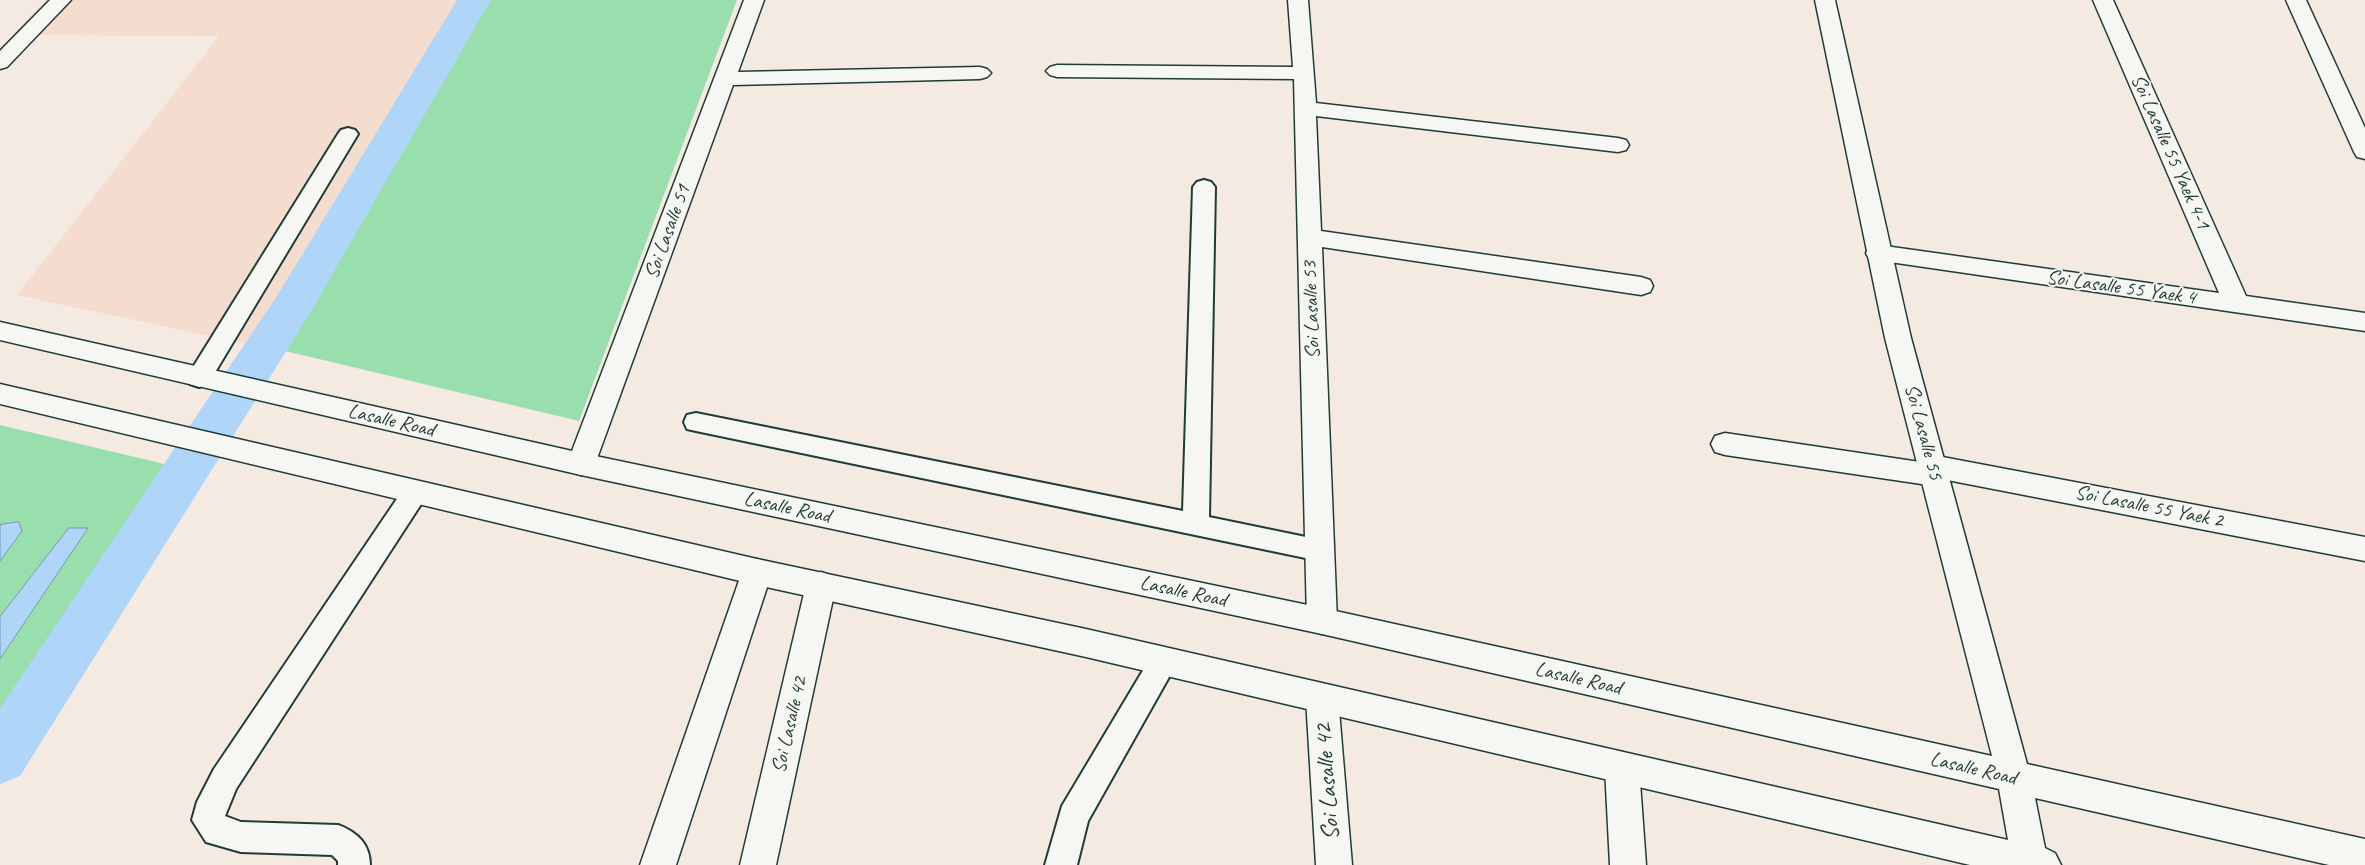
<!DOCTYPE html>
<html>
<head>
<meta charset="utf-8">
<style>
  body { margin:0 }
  canvas { display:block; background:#f5eae2 }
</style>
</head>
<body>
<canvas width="2365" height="865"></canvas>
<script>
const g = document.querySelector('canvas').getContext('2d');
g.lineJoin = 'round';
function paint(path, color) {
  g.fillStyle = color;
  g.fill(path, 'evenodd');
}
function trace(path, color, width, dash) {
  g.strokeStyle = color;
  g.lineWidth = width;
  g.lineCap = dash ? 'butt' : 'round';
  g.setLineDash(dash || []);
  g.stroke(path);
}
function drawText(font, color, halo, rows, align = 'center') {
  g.font = font + ' Caveat,sans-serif';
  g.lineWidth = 4;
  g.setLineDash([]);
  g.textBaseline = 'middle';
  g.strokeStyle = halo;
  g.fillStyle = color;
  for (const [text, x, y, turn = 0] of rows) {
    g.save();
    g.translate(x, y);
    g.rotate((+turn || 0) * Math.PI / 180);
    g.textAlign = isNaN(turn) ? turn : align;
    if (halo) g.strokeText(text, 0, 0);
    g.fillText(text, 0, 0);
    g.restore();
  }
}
paint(new Path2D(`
  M 46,0 L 467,0 L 266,348 L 17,295 L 219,36 L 12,35 Z`), '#f4dccf');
paint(new Path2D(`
  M 485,0 L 737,0 L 579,421 L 281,350 Z
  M 0,425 L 173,466 L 0,732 L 0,659 L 88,528 L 69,528 L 0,617 L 0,561 L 22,531 L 19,522 L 0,525 Z`), '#98dfad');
const water = new Path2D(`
  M 19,522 L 22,531 L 0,561 L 0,525 Z
  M 69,528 L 88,528 L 0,659 L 0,617 Z`);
paint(water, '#afd6f9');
trace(water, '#7599aa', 1);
paint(new Path2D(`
  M 457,0 L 491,0 L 307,318 L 20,776 L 0,784 L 0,708 L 277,296 Z`), '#afd6f9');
const service = new Path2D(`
  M 348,128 L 355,130 L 358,134 L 208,384 L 199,387 L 190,384 L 187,378 L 190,372 L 338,134 L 341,130 Z
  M 1204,180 L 1211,182 L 1215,187 L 1209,517 L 1330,542 L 1333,550 L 1330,558 L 1320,561 L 696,431 L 687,429 L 684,422 L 687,415 L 696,413 L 1183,511 L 1193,187 L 1197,182 Z
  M 416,481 L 425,484 L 429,491 L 425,498 L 236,789 L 225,816 L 241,822 L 338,825 C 357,832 370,844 370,865 L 338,865 L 338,861 L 332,855 L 241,852 L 206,842 L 192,820 L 197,802 L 214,769 L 407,484 Z
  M 1164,648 L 1174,652 L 1178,661 L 1088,821 L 1077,865 L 1045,865 L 1062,806 L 1154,652 Z`);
const minor = new Path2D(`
  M 50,0 L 71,0 L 7,67 L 0,69 L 0,51 Z
  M 744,0 L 764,0 L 738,72 L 980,67 L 987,69 L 991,73 L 987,77 L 980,79 L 733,85 L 595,464 L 591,472 L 581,475 L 571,472 L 567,464 Z
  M 1288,0 L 1308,0 L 1316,103 L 1618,138 L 1626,140 L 1629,145 L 1626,150 L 1618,152 L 1316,116 L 1321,231 L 1641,277 L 1650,280 L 1653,286 L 1650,292 L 1641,295 L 1322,247 L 1337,621 L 1333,630 L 1322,634 L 1311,630 L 1307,621 L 1294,79 L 1057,77 L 1050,75 L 1046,71 L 1050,67 L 1057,65 L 1293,67 Z
  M 2093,0 L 2113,0 L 2246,296 L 2365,313 L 2365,331 L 1869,259 L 1866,253 L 1869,247 L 1878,245 L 2219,293 Z
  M 2286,0 L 2306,0 L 2365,128 L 2365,159 L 2357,157 L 2354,152 Z
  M 1725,433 L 1920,462 L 1922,458 L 1932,455 L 2365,537 L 2365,561 L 1947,480 L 1945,483 L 1935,486 L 1725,455 L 1715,452 L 1711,444 L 1715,436 Z
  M 757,559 L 768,563 L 772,572 L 676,865 L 640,865 L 742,572 L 746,563 Z
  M 821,572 L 832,576 L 836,585 L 776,865 L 740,865 L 806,585 L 810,576 Z
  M 1322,684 L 1333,688 L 1338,698 L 1352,865 L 1316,865 L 1306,698 L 1311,688 Z
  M 1622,752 L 1634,757 L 1639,768 L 1646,865 L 1610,865 L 1605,768 L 1610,757 Z`);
const tertiary = new Path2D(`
  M 1815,0 L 1835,0 L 1911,338 L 2027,764 L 2365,839 L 2365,865 L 2329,865 L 2035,798 L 2045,848 L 2055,853 L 2061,865 L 1970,865 L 1086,657 L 757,585 L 0,404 L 0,384 L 757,559 L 1086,629 L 2008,840 L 1999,789 L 1322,634 L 581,475 L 0,340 L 0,322 L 581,453 L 1322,608 L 1992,756 L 1885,338 Z`);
trace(service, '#1f3d34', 4);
trace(minor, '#1f3d34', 3);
trace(tertiary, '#1f3d34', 3);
paint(service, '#f6f6f2');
paint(minor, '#f6f6f2');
paint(tertiary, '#f6f6f2');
drawText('21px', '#1f3d34', '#f6f6f2', [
  ["Soi Lasalle 55 Yaek 4-1",2170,152,66],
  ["Soi Lasalle 51",668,232,-70],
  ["Soi Lasalle 55 Yaek 4",2121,288,8],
  ["Soi Lasalle 53",1312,310,-92],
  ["Lasalle Road",391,421,13],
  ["Soi Lasalle 55",1923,432,75],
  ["Soi Lasalle 55 Yaek 2",2149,507,11],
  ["Lasalle Road",787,508,12],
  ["Lasalle Road",1183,592,12],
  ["Lasalle Road",1578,679,13],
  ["Soi Lasalle 42",790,725,-77],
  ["Lasalle Road",1973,769,13]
]);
drawText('25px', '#1f3d34', '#f6f6f2', [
  ["Soi Lasalle 42",1328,782,-94]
]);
</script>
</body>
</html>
